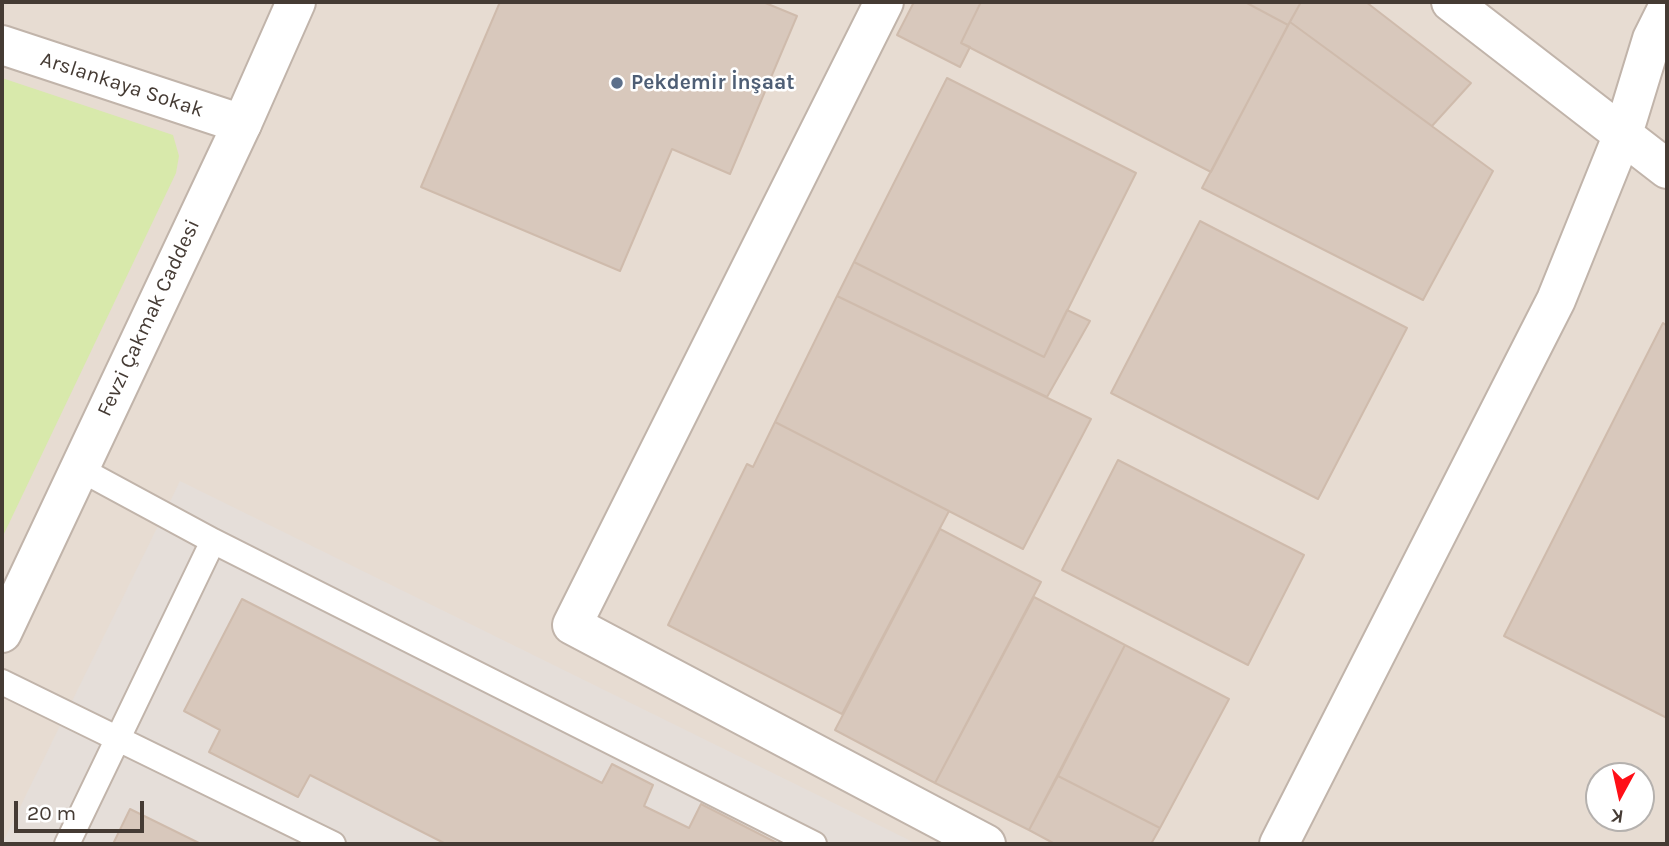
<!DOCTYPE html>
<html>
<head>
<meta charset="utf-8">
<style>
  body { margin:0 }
  #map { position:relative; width:1669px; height:846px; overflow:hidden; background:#f3ece4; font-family:Karla,sans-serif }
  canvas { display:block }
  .frame { position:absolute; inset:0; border:4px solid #453b34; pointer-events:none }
  .north { position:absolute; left:1585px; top:762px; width:70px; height:70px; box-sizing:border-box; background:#fff; border:2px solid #b5b1ae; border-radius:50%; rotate:188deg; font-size:19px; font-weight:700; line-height:28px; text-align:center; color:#453b34 }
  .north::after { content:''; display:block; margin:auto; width:24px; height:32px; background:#ff0f17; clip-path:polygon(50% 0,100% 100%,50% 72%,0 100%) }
  .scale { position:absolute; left:14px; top:801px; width:130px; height:32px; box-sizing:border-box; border:4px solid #453b34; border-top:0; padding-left:9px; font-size:21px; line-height:24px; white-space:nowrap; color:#453b34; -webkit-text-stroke:5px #fff; paint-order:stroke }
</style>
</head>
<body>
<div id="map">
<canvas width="1669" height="846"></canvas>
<div class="frame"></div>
<div class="north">K</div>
<div class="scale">20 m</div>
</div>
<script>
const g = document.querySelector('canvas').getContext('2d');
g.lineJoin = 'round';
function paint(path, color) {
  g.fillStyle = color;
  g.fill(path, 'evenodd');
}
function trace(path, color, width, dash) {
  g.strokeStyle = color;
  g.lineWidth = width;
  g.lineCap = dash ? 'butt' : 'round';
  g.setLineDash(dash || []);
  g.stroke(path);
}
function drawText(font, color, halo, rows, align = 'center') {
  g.font = font + ' Karla,sans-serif';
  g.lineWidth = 5;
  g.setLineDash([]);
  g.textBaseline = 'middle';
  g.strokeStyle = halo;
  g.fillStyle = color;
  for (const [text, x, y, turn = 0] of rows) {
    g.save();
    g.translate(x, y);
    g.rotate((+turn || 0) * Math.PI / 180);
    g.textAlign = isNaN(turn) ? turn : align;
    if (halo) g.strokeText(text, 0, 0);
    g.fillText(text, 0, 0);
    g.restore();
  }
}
paint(new Path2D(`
  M 2,2 L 1667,2 L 1667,844 L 2,844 ZM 1599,776 L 1641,776 L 1641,818 L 1599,818 Z`), '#e7dcd2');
paint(new Path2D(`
  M 180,481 L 917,844 L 2,844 Z`), '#e5ded9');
paint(new Path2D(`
  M 2,78 L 173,135 L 179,156 L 176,173 L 2,538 Z`), '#d8e9ab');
const building = new Path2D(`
  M 500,2 L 763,2 L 797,16 L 730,174 L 672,149 L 620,271 L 421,187 Z
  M 914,2 L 981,2 L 961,43 L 970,47 L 960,67 L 897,35 Z
  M 981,2 L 1245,2 L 1288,25 L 1211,172 L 961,43 Z
  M 1245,2 L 1301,2 L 1288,25 Z
  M 1301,2 L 1366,2 L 1471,83 L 1432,126 L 1290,22 Z
  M 1290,22 L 1493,171 L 1423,300 L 1202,188 Z
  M 947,78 L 1136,173 L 1044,357 L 854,262 Z
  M 1200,221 L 1407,328 L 1318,499 L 1111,393 Z
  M 854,262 L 1044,357 L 1067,310 L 1090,321 L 1047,397 L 837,296 Z
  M 837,296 L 1091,419 L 1023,549 L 775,422 Z
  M 1663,323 L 1667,326 L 1667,718 L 1504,636 Z
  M 775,422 L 949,511 L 842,714 L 668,625 L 747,464 L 753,467 Z
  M 1118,460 L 1304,555 L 1248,665 L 1062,570 Z
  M 940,529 L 1041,582 L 935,783 L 835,730 Z
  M 1034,597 L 1125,645 L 1029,830 L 935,783 Z
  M 242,599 L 602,783 L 612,764 L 653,785 L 644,806 L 689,828 L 701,804 L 779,844 L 446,844 L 310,775 L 298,797 L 209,752 L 220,730 L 184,711 Z
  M 1125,645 L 1229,699 L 1160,828 L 1058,776 Z
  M 1058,776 L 1160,828 L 1151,844 L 1055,844 L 1029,830 Z
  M 130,809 L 201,844 L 113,844 Z`);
paint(building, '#d8c8bc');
trace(building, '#cfbbac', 2);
const service = new Path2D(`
  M 78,468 L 213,541 L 814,844
  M 2,682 L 333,844
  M 67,844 L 213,541`);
const minor = new Path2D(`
  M 884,2 L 572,625 L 986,844
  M 1451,2 L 1667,169
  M 2,45 L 242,124
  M 1279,844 L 1556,300 L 1623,134 L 1652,39 L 1667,9`);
const tertiary = new Path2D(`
  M 2,633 L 242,124 L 296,2`);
trace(service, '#c1b4aa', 28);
trace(minor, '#c1b4aa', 42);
trace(tertiary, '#c1b4aa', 42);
trace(service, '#fff', 24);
trace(minor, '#fff', 38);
trace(tertiary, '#fff', 38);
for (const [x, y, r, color] of [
  [617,83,7,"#5c6f8a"]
]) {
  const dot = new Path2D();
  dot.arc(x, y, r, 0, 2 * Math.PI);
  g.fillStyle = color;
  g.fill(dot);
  trace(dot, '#fff', 2.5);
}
drawText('bold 21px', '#4e5e75', '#fff', [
  ["Pekdemir İnşaat",631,83]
], 'left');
drawText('21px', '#453b34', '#fff', [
  ["Arslankaya Sokak",122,85,18],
  ["Fevzi Çakmak Caddesi",149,318,-65]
]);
</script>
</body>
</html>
